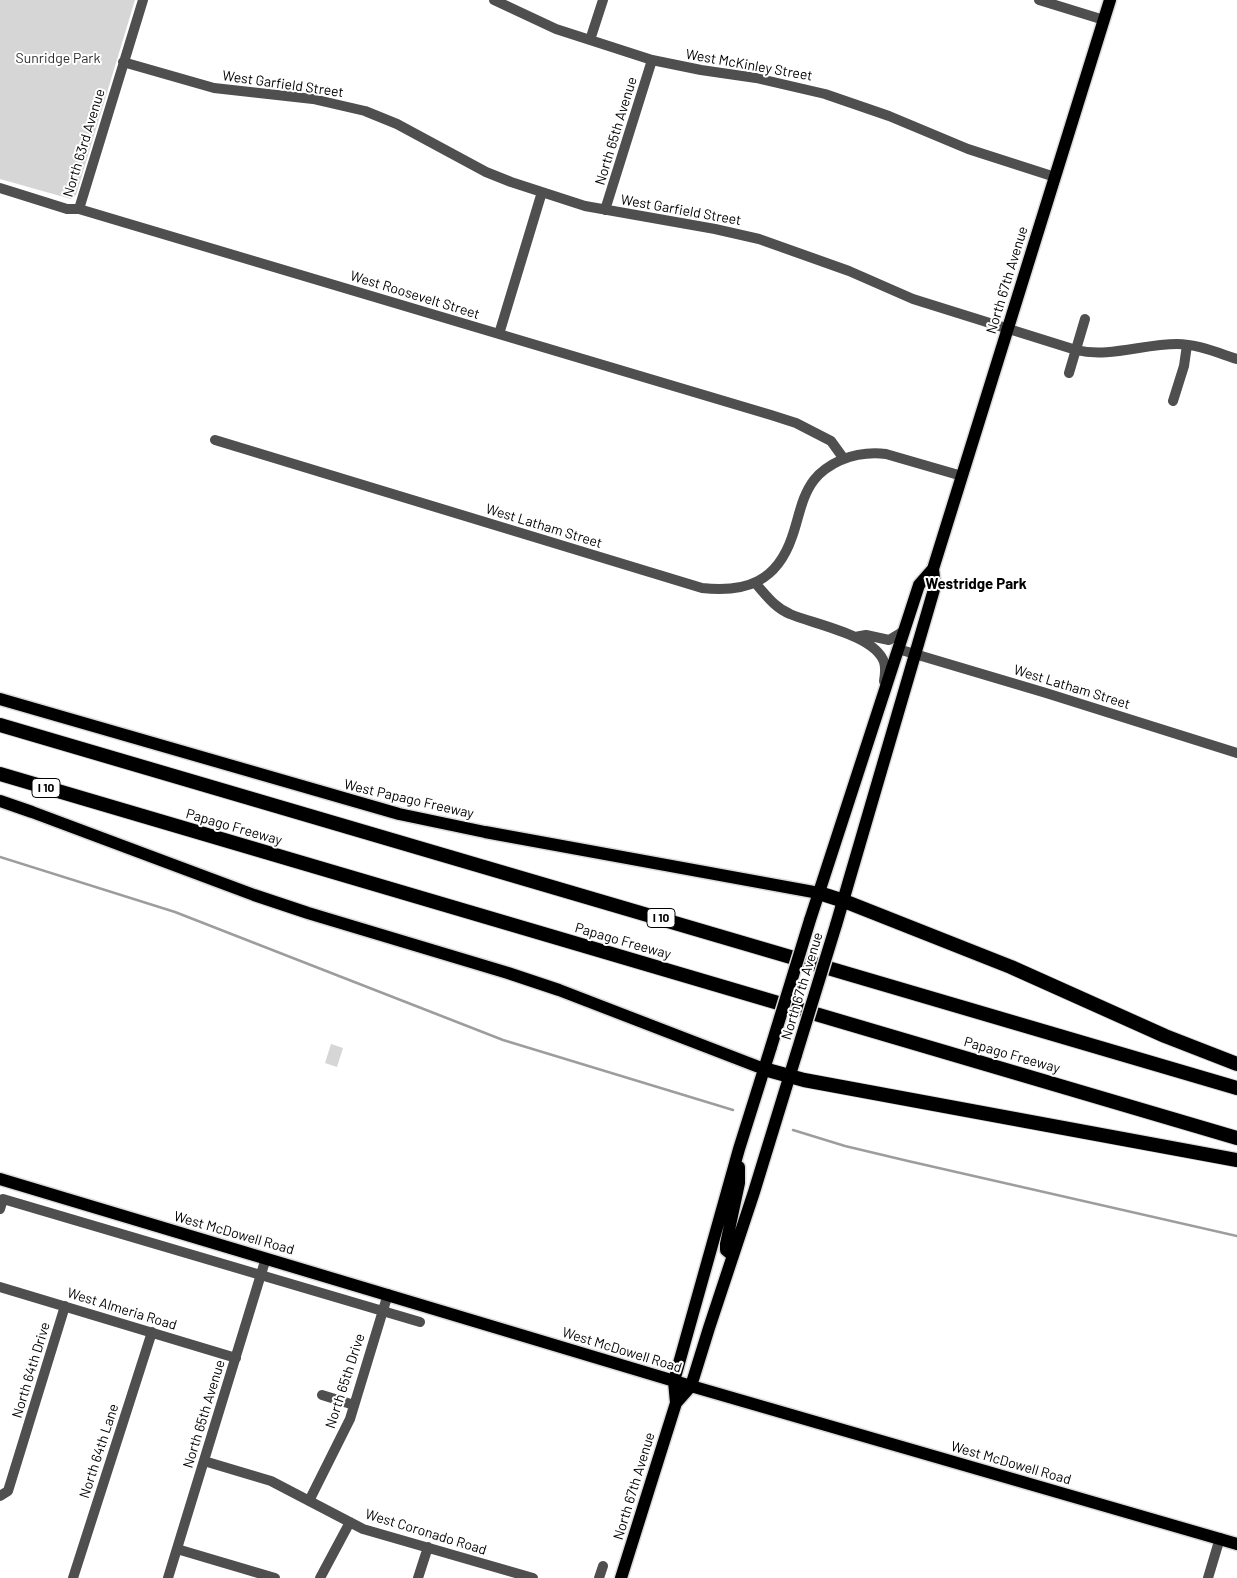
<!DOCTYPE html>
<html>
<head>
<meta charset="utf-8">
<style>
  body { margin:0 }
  canvas { display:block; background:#fff }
</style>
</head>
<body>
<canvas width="1237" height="1578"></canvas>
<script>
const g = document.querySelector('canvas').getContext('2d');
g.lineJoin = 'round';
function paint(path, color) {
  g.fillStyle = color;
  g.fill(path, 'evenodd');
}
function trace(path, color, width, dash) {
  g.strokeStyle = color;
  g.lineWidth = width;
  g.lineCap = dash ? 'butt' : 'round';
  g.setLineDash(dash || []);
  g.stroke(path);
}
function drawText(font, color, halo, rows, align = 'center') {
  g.font = font + ' Barlow,sans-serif';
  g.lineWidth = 4;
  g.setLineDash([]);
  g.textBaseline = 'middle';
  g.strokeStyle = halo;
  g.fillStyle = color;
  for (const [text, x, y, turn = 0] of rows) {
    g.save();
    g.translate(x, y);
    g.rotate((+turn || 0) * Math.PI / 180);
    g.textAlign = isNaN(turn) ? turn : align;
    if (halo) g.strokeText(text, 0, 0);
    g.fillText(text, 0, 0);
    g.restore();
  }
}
paint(new Path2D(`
  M 0,0 L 135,0 L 76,195 L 71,199 L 0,179 Z
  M 331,1044 L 343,1048 L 337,1067 L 325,1063 Z`), '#d6d6d6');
trace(new Path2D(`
  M 0,857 L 175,912 L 503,1040 L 733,1110
  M 793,1130 L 845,1146 L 908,1161 L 1237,1236`), '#9d9d9d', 2.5);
const major = new Path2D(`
  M 0,699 L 399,814 L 485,832 L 819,893
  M 0,801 L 32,812 L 254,895 L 308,913 L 508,973 L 559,990 L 764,1069
  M 810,920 L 919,585 L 933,569
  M 836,925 L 935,586 L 933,569 L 1110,0
  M 0,1179 L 691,1386 L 1237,1544
  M 733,1256 L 726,1250 L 726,1244 L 739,1183 L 739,1167
  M 676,1403 L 691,1386 L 709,1328 L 754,1192 L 796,1055
  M 621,1578 L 676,1403 L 674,1381 L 739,1149 L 771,1047`);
const highway = new Path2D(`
  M 0,725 L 1237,1088
  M 0,774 L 1237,1138
  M 819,893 L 844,901 L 1011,967 L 1165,1036 L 1237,1064
  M 764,1069 L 804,1080 L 1237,1160`);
trace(major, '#dbdbdb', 15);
trace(highway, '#dbdbdb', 16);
trace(new Path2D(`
  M 494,0 L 556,29 L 652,60 L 701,70 L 756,78 L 825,94 L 889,116 L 968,149 L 1055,177
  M 1039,0 L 1104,20
  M 590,40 L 603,0
  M 123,62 L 214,88 L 313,99 L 365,111 L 397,124 L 486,172 L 511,182 L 585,206 L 715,229 L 759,239 L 849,271 L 913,299 L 1076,350 C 1109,358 1143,344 1177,344 C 1197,344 1218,353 1237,359
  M 0,188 L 67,209 L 79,209 L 771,415 L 796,423 L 831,441 L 844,459
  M 79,209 L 143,0
  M 605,210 L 652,60
  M 499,334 L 542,192
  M 1069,373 L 1085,319
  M 1173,401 L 1184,366 L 1187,345
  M 215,440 L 702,588 C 747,593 777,581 792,537 C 799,518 801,497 814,480 C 821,471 830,465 841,460 C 856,454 870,452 886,454 L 962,476
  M 756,584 C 766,595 775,608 790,614 C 813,624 875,635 884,662 C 886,668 885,675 884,681
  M 855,637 L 866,635 L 889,640 L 904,631
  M 898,649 L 1046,693 L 1237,753
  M 0,1209 L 3,1199 L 420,1322
  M 0,1287 L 236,1358
  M 322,1395 L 354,1405
  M 204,1461 L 271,1481 L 363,1529 L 533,1578
  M 0,1496 L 8,1491 L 65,1306
  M 309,1501 L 350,1419 L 388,1294
  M 177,1549 L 275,1578
  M 73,1578 L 152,1332
  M 168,1578 L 266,1258
  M 320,1578 L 350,1522
  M 418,1578 L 428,1547
  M 599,1578 L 603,1566
  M 1208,1578 L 1220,1538`), '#4f4f4f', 10);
trace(major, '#000', 12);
trace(highway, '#000', 14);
const majorBridge = new Path2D(`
  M 771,1047 L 810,920
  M 796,1055 L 836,925`);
trace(majorBridge, '#dbdbdb', 15, []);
trace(majorBridge, '#000', 12);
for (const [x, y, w] of [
  [46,788,28],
  [661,918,28]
]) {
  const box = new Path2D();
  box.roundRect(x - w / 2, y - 9.5, w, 19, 4);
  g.fillStyle = '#fff';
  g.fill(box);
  trace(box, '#000', 1);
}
drawText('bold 12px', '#000', null, [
  ["I 10",46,788],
  ["I 10",661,918]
]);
drawText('14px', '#2d2d2d', '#fff', [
  ["Sunridge Park",58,58]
]);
drawText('14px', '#000', '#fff', [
  ["West McKinley Street",749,65,10],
  ["West Garfield Street",283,84,8],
  ["North 65th Avenue",616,131,-73],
  ["North 63rd Avenue",84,143,-73],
  ["West Garfield Street",681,210,10],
  ["North 67th Avenue",1007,280,-73],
  ["West Roosevelt Street",415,295,17],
  ["West Latham Street",544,526,17],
  ["West Latham Street",1072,687,17],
  ["West Papago Freeway",409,799,13],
  ["Papago Freeway",234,827,16],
  ["Papago Freeway",623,941,16],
  ["North 67th Avenue",802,986,-73],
  ["Papago Freeway",1012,1055,16],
  ["West McDowell Road",234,1233,16],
  ["West Almeria Road",122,1309,17],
  ["West McDowell Road",622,1350,17],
  ["North 64th Drive",31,1370,-73],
  ["North 65th Drive",345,1381,-72],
  ["North 65th Avenue",204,1414,-73],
  ["North 64th Lane",99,1451,-72],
  ["West McDowell Road",1011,1463,16],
  ["North 67th Avenue",634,1486,-73],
  ["West Coronado Road",426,1532,17]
]);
drawText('bold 15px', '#000', '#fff', [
  ["Westridge Park",976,584]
]);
</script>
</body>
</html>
